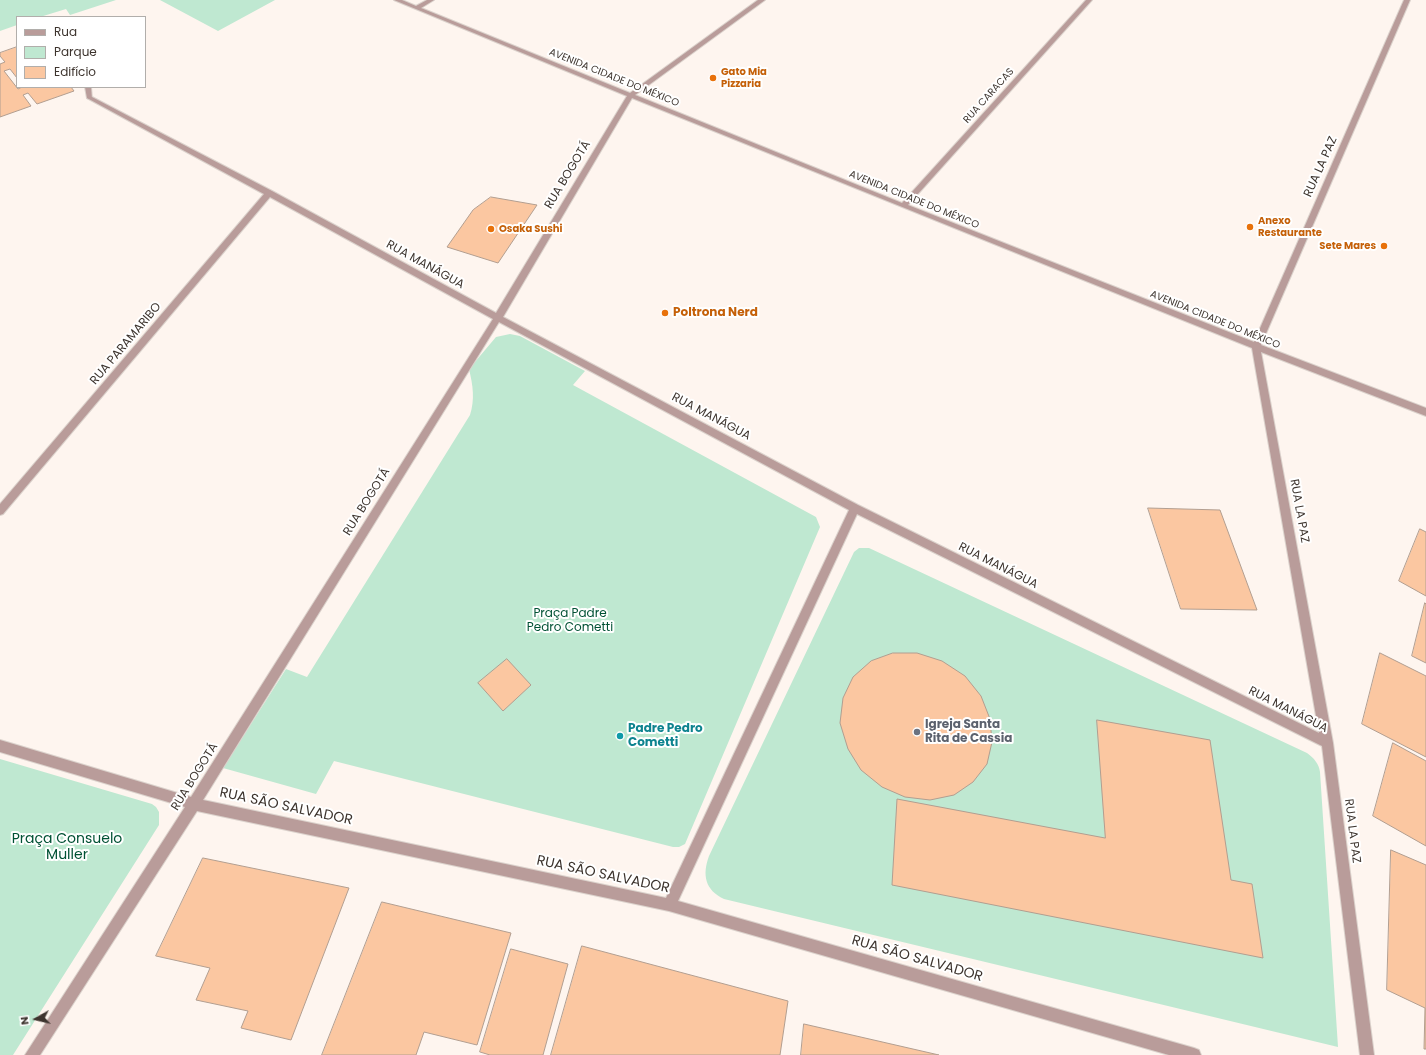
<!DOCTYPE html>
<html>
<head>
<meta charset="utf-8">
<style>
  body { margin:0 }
  #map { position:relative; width:1426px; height:1055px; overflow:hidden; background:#fef5ef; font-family:Poppins,sans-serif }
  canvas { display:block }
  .legend { position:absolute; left:16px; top:16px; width:130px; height:72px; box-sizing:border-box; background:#fff; border:1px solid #b1aeab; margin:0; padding:5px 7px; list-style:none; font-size:12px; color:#3d342e }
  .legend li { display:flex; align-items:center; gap:8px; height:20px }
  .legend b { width:20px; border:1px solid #b1aeab }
  .north { position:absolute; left:16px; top:999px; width:40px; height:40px; -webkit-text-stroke:3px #fff; paint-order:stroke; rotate:262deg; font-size:11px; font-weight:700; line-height:16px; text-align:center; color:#3d342e }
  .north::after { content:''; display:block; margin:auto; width:14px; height:18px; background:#3d342e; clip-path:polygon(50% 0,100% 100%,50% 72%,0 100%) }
</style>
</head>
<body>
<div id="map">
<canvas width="1426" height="1055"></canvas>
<ul class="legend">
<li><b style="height:5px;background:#b99c9a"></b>Rua</li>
<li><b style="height:11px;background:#bfe8d1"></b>Parque</li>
<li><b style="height:11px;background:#fbc7a1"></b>Edifício</li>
</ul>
<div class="north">N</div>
</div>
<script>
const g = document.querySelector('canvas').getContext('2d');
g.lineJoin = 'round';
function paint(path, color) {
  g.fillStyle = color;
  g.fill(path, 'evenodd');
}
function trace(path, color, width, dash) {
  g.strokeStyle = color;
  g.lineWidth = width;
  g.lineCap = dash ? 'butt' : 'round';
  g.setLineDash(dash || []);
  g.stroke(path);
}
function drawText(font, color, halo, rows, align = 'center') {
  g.font = font + ' Poppins,sans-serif';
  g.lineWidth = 4;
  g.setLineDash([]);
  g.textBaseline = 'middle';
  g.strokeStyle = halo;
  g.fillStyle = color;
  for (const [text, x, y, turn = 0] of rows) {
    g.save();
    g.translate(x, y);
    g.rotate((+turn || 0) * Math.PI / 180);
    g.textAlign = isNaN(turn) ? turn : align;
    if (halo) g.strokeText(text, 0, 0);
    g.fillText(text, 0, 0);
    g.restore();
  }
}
paint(new Path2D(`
  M 0,0 L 116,0 L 70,15 L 66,9 L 40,17 L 17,17 L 17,25 L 0,31 Z
  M 160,0 L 275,0 L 218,31 Z
  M 510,334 L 520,336 L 585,371 L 573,385 L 816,517 L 820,527 L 685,844 L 679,847 L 673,847 L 334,761 L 316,794 L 223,768 L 286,669 L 307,677 L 470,415 C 475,399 473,386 469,369 L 496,337 Z
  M 859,548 L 869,548 L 1307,753 C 1314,758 1319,764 1320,772 L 1338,1047 L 724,899 C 705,890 702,875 709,856 L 854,552 Z
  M 0,759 L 152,804 L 156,807 L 159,812 L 159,825 L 13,1055 L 0,1055 Z`), '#bfe8d1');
const building = new Path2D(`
  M 17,47 L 17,78 L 10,69 L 4,71 L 18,89 L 22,87 L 71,87 L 74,91 L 37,104 L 28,93 L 23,95 L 31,106 L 0,117 L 0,64 L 5,62 L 0,56 L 0,53 Z
  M 491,197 L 537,205 L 498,263 L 447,247 L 473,210 Z
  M 1148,508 L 1220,510 L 1257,610 L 1181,609 Z
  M 1420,529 L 1426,532 L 1426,596 L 1399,581 Z
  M 1425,603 L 1426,604 L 1426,663 L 1412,656 Z
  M 893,653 L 917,653 L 942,661 L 965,676 L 981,696 L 990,719 L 992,742 L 987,764 L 973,782 L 954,795 L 930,800 L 905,797 L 882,787 L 861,770 L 848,749 L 840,723 L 843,698 L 853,677 L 871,661 Z
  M 1380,653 L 1426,676 L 1426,757 L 1362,724 Z
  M 507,659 L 531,685 L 503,711 L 478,683 Z
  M 1097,720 L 1210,740 L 1231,880 L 1252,884 L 1263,958 L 892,885 L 897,799 L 1105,838 Z
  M 1393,743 L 1426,761 L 1426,846 L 1373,816 Z
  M 1391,850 L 1426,865 L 1426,1049 L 1424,1049 L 1425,1008 L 1387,990 Z
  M 203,858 L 349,888 L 291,1040 L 241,1028 L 248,1011 L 196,1000 L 210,968 L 156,956 Z
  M 382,902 L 511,933 L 477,1045 L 424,1032 L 416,1055 L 322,1055 Z
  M 582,946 L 788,1001 L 780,1055 L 551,1055 Z
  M 511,949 L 568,964 L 543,1055 L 490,1055 L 480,1052 Z
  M 804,1024 L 939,1055 L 801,1055 Z`);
paint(building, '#fbc7a1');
trace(building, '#b29e90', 1);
const service = new Path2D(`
  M 85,87 L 91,87 L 92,99 L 87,98 Z`);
const minor = new Path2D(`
  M 394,0 L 402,0 L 416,6 L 427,0 L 434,0 L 421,8 L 630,93 L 758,0 L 765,0 L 635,95 L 902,203 L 1086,0 L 1092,0 L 908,205 L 1254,342 L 1404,0 L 1410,0 L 1261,345 L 1426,408 L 1426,416 L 1261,352 L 1333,743 L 1374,1055 L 1360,1055 L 1322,746 L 857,514 L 678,901 L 1194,1048 L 1199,1050 L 1201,1055 L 1169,1055 L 669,911 L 197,811 L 40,1055 L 25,1055 L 185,807 L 0,752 L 0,740 L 191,797 L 493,319 L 270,197 L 3,514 L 0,515 L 0,504 L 264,194 L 87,98 L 92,97 L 272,191 L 496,313 L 627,96 ZM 632,98 L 1252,348 L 1319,733 L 858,505 L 503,317 ZM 499,322 L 849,510 L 666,898 L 203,800 Z`);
trace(service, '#dbd2cc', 2);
trace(minor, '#dbd2cc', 2);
paint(service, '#b99c9a');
paint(minor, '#b99c9a');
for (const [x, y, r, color] of [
  [713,78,4,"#e8710a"],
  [1250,227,4,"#e8710a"],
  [491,229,4,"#e8710a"],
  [1384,246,4,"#e8710a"],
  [665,313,4,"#e8710a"],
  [917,732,4,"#6b7280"],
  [620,736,4,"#0f9aa8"]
]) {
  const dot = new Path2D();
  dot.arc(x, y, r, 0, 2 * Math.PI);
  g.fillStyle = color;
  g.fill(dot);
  trace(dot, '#fff', 1.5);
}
drawText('bold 10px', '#c56008', '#fff', [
  ["Gato Mia",721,72],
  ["Pizzaria",721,84],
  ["Anexo",1258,221],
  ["Restaurante",1258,233],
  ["Osaka Sushi",499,229],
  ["Sete Mares",1376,246,"right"]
], 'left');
drawText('10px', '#3d342e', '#fff', [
  ["AVENIDA CIDADE DO MÉXICO",614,78,22],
  ["RUA CARACAS",989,96,-48],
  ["AVENIDA CIDADE DO MÉXICO",914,200,22],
  ["AVENIDA CIDADE DO MÉXICO",1215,320,22]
]);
drawText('12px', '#3d342e', '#fff', [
  ["RUA LA PAZ",1321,167,-66],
  ["RUA BOGOTÁ",568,175,-59],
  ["RUA MANÁGUA",425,265,29],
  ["RUA PARAMARIBO",126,344,-50],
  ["RUA MANÁGUA",711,417,28],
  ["RUA BOGOTÁ",367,502,-58],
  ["RUA LA PAZ",1299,511,80],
  ["RUA MANÁGUA",998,566,27],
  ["RUA MANÁGUA",1288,710,27],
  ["RUA BOGOTÁ",195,777,-58],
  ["RUA LA PAZ",1352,831,83]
]);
drawText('bold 12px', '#c56008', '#fff', [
  ["Poltrona Nerd",673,313]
], 'left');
drawText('12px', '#005134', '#fff', [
  ["Praça Padre",570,614],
  ["Pedro Cometti",570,628]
]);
drawText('bold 12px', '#5b616d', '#fff', [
  ["Igreja Santa",925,725],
  ["Rita de Cassia",925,739]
], 'left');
drawText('bold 12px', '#0d838f', '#fff', [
  ["Padre Pedro",628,729],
  ["Cometti",628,743]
], 'left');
drawText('14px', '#3d342e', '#fff', [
  ["RUA SÃO SALVADOR",286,807,12],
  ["RUA SÃO SALVADOR",603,875,12],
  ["RUA SÃO SALVADOR",917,959,16]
]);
drawText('14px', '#005134', '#fff', [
  ["Praça Consuelo",67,839],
  ["Muller",67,855]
]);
</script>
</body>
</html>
